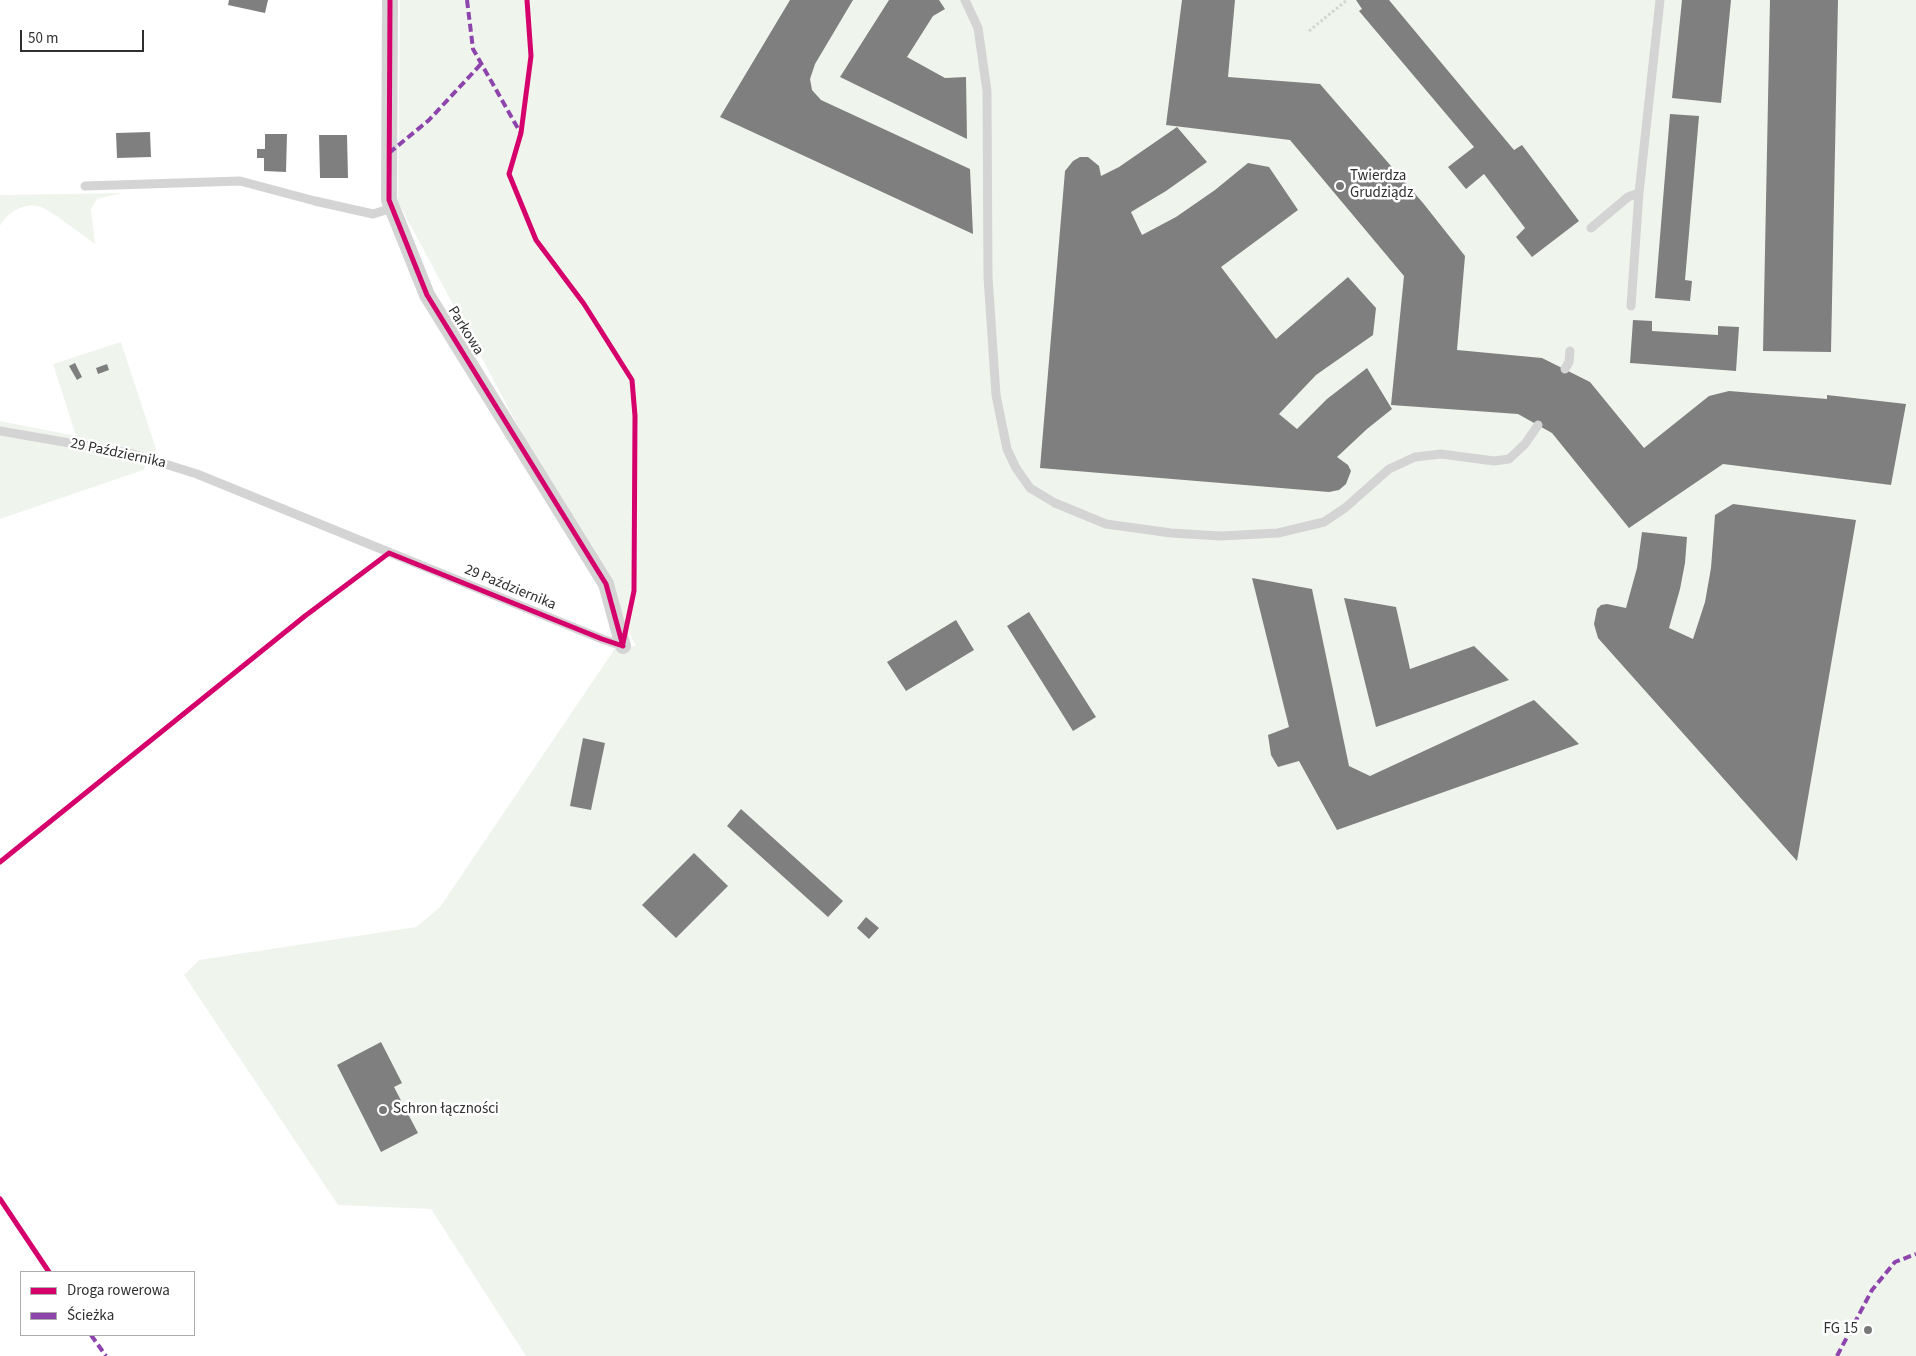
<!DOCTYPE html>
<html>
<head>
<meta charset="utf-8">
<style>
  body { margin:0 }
  #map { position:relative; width:1916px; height:1356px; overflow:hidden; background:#fff; font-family:"Source Sans 3",sans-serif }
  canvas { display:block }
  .legend { position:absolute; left:20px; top:1271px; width:175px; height:65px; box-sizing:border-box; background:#fff; border:1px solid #acacac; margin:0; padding:6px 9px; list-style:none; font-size:15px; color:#2f2f2f }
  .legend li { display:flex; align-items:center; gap:10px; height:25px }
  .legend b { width:25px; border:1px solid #acacac }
  .scale { position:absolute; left:20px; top:30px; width:124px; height:22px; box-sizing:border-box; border:2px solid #2f2f2f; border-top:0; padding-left:6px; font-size:15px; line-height:18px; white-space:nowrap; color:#2f2f2f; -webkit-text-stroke:4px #fff; paint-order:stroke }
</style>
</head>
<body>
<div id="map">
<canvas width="1916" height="1356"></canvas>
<ul class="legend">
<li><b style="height:6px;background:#d6006c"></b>Droga rowerowa</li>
<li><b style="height:6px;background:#8e44ad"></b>Ścieżka</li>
</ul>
<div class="scale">50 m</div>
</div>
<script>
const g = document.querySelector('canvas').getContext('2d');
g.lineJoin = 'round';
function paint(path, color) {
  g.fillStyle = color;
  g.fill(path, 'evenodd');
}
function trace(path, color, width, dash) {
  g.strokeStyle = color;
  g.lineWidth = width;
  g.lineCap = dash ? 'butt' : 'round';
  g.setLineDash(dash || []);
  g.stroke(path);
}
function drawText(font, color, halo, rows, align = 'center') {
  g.font = font + ' "Source Sans 3",sans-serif';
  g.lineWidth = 5;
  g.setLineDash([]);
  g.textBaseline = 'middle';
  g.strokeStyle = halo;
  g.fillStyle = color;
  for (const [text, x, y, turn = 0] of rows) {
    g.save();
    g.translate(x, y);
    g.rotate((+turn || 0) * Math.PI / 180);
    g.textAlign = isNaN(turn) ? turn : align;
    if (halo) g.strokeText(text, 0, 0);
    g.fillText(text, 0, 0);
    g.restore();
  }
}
paint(new Path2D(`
  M 400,0 L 1916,0 L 1916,1356 L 526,1356 L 431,1209 L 338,1205 L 184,975 L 199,960 L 416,927 L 440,907 L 616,647 L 636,646 L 398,202 Z
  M 123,193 L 97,199 L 91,209 L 95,244 C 79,233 59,216 43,208 C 27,200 7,212 0,226 L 0,195 Z
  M 121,342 L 156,449 L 143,470 L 0,519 L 0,421 L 76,436 L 53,364 Z`), '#eff5ec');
paint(new Path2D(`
  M 229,0 L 268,0 L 265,13 L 228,5 Z
  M 790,0 L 853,0 L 815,64 L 810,79 L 812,90 L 821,100 L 970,169 L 973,234 L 720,117 Z
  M 889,0 L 939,0 L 945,9 L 933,16 L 907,57 L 945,78 L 966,77 L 967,139 L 840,77 Z
  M 1182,0 L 1235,0 L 1228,77 L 1320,84 L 1423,203 L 1465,256 L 1457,350 L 1542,358 L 1590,382 L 1644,448 L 1709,396 L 1729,391 L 1827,399 L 1827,395 L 1906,404 L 1891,485 L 1723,464 L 1629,528 L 1552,433 L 1518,414 L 1391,405 L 1404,276 L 1290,140 L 1166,125 Z
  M 1356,0 L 1389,0 L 1514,150 L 1522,145 L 1579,221 L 1532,257 L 1516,237 L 1525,228 L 1484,174 L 1466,189 L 1448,167 L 1474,147 L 1359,11 L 1362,9 Z
  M 1682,0 L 1731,0 L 1721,103 L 1672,98 Z
  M 1770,0 L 1838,0 L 1831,352 L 1763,351 Z
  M 1670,114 L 1699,116 L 1685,280 L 1692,281 L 1690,301 L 1655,298 Z
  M 1177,127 L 1207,162 L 1166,191 L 1131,212 L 1142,235 L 1176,217 L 1215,190 L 1248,163 L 1269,167 L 1298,210 L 1221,267 L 1276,339 L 1348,277 L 1376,308 L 1373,335 L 1316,375 L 1279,414 L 1297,429 L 1327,399 L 1367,368 L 1392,409 L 1367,429 L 1337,457 L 1348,465 L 1351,471 L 1346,484 L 1339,490 L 1329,492 L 1040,468 L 1065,171 L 1073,161 L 1080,157 L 1088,157 L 1099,166 L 1101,176 L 1119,167 Z
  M 150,132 L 151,157 L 117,158 L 116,133 Z
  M 265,134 L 287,134 L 286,172 L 264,171 L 264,158 L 257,158 L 257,149 L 265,149 Z
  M 319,135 L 347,135 L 348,178 L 320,178 Z
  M 1633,320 L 1652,321 L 1652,331 L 1718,335 L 1718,326 L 1739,327 L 1736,371 L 1630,363 Z
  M 75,363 L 82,377 L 77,380 L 69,366 Z
  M 107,364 L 109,370 L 98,374 L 96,368 Z
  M 1733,504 L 1856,520 L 1797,861 L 1598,638 L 1594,624 L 1597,609 L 1601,605 L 1607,604 L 1626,608 L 1637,568 L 1642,532 L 1687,537 L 1685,563 L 1680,589 L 1669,628 L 1693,639 L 1705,602 L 1711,568 L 1715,515 Z
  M 1252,578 L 1312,589 L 1349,766 L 1370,776 L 1534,700 L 1579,744 L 1337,830 L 1299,761 L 1278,767 L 1271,755 L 1268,735 L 1289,727 Z
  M 1344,598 L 1396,607 L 1410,669 L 1474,646 L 1509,680 L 1376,727 Z
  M 1029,612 L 1096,717 L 1073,731 L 1007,626 Z
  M 956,620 L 974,650 L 906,691 L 887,662 Z
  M 583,738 L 605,743 L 591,810 L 570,806 Z
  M 741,809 L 843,901 L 828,917 L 727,826 Z
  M 694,853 L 728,886 L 676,938 L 642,905 Z
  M 866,917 L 879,928 L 869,939 L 857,928 Z
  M 381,1042 L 402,1083 L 394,1087 L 418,1133 L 381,1152 L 337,1065 Z`), '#7f7f7f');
trace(new Path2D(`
  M 1309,31 L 1347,0`), '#d4d4d4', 3, [2.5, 2.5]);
trace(new Path2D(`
  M 965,0 L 978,28 L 987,91 L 988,277 L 996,395 L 1007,449 L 1016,468 L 1030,488 L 1055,503 L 1106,524 L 1171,533 L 1221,536 L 1278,533 L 1324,522 L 1345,508 L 1389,469 L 1415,457 L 1441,454 L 1494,461 L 1509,459 L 1525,444 L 1538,425
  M 85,186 L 240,181 L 315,201 L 373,214 L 392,208
  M 1591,228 L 1628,197 L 1639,193
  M 1631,306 L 1639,193 L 1660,0
  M 1565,369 L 1569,362 L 1570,351
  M 0,431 L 133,454 L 197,474 L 602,639 L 623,646`), '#d4d4d4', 9);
trace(new Path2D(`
  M 390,0 L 389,200 L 427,295 L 606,584 L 623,646`), '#d4d4d4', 16);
trace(new Path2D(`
  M 467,0 L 473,49 L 520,132
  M 389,153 L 429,120 L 481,64
  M 91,1335 L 106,1356
  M 1837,1356 L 1872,1290 L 1895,1262 L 1916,1254`), '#8e44ad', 4, [8, 4]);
trace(new Path2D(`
  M 390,0 L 389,200 L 427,295 L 606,584 L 623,646
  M 527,0 L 531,56 L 521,133 L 509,174 L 536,240 L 584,304 L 632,380 L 635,416 L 634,591 L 623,643
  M 0,862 L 305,616 L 389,553 L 602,639 L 623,646
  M 0,1199 L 49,1272`), '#d6006c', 5);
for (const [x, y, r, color] of [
  [1340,186,5,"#787878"],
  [383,1110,5,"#787878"],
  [1868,1330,5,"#787878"]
]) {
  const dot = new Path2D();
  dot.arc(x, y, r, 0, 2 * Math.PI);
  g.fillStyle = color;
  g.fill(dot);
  trace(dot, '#fff', 2);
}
drawText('15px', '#2f2f2f', '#fff', [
  ["Twierdza",1350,177],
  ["Grudziądz",1350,194],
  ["Schron łączności",393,1110],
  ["FG 15",1858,1330,"right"]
], 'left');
drawText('15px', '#2f2f2f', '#fff', [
  ["Parkowa",465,331,58],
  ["29 Października",118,454,12],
  ["29 Października",510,588,22]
]);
</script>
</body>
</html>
